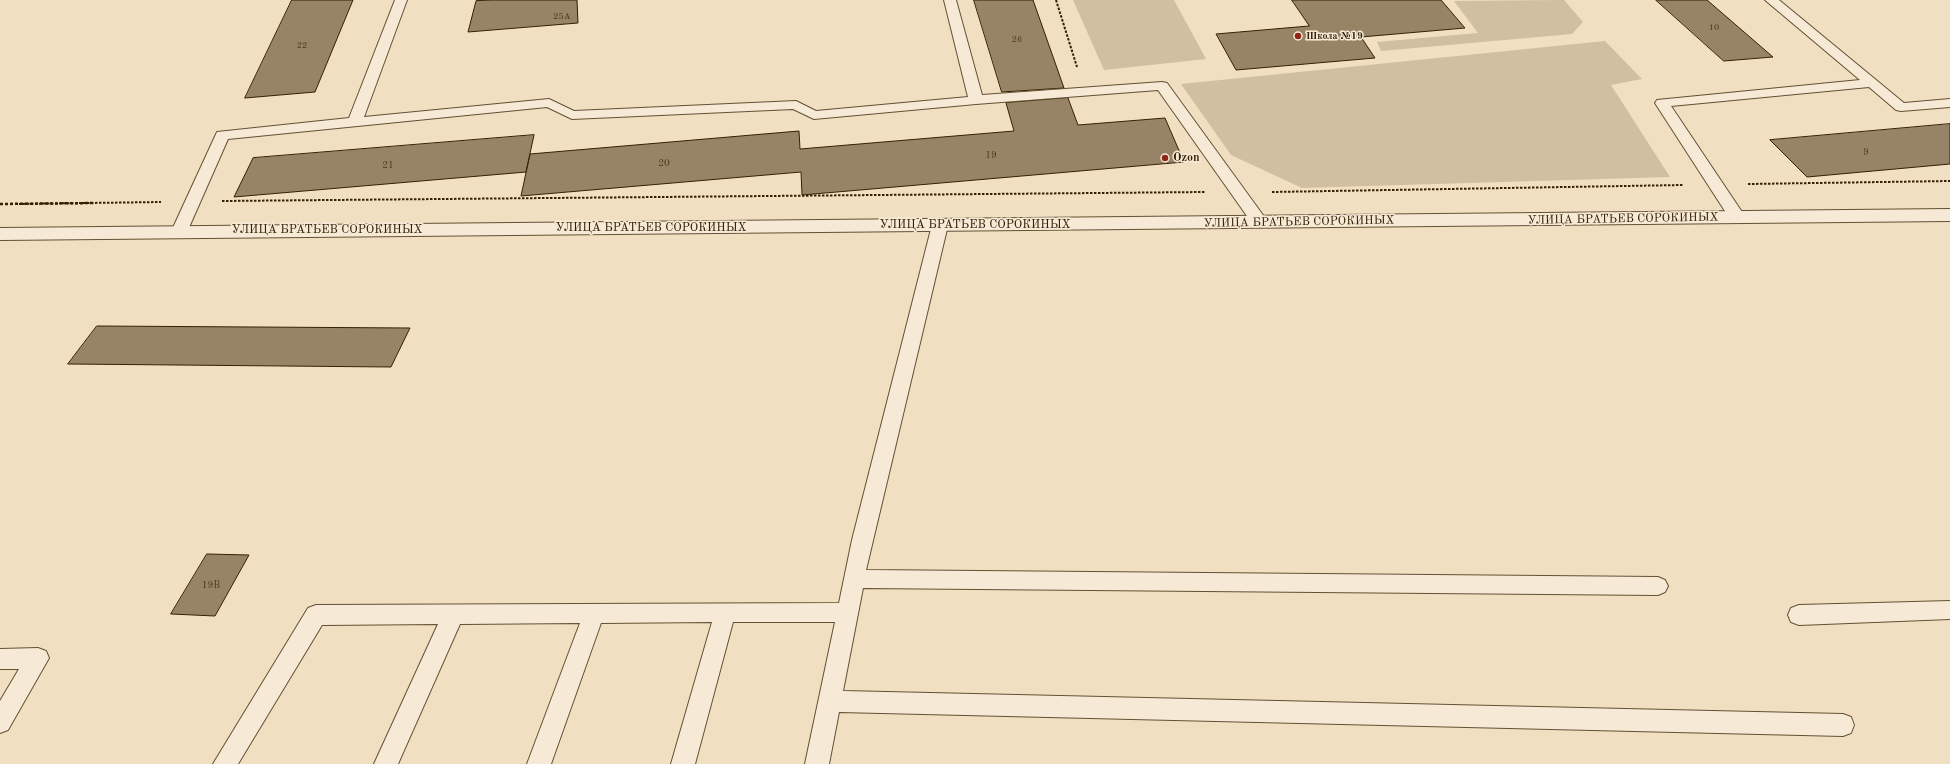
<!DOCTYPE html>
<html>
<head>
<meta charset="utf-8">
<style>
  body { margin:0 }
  canvas { display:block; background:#f1dfc1 }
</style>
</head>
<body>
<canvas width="1950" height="764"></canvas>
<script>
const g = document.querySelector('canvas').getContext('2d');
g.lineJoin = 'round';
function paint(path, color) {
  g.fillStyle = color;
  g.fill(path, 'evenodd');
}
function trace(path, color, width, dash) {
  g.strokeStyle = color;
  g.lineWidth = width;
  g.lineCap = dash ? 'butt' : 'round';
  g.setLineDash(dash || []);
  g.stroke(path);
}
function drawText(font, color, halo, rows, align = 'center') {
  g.font = font + ' "Old Standard TT",serif';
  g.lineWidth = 3;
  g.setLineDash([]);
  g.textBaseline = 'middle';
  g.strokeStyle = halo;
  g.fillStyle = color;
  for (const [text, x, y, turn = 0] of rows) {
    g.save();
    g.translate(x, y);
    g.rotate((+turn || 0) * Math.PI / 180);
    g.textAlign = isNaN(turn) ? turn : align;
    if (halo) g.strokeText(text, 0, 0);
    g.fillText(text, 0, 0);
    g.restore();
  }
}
paint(new Path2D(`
  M 1073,0 L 1174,0 L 1206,59 L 1104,70 Z
  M 1564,0 L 1583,22 L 1572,34 L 1381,51 L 1377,42 L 1478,33 L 1454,1 Z
  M 1605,41 L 1642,79 L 1611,85 L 1670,177 L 1302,188 L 1231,155 L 1181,84 Z`), '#d1bfa1');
const building = new Path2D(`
  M 292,0 L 353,0 L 315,92 L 245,98 Z
  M 494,0 L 577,0 L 578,23 L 468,32 L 476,1 Z
  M 974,0 L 1033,0 L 1064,88 L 1002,92 Z
  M 1292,0 L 1441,0 L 1465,28 L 1361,37 L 1375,58 L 1236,70 L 1216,34 L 1309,26 Z
  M 1656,0 L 1707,0 L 1773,57 L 1724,61 Z
  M 1068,98 L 1078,125 L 1165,118 L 1184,162 L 802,195 L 801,172 L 521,196 L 530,154 L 799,131 L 800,149 L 1014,131 L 1006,103 Z
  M 1950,124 L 1950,164 L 1807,177 L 1770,140 Z
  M 534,135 L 526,172 L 234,197 L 253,158 Z
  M 97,326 L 410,328 L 391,367 L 68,364 Z
  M 207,554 L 249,555 L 215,616 L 171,614 Z`);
paint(building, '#978366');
trace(building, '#352004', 1);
const service = new Path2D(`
  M 395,0 L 407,0 L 364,117 L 549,99 L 574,111 L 796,101 L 816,111 L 968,97 L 944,0 L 956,0 L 982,95 L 1162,82 L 1167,83 L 1268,222 L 1266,226 L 1260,227 L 1254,226 L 1158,90 L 976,104 L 814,119 L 793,109 L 572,119 L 547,107 L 228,139 L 187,232 L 185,236 L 179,237 L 173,236 L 171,232 L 217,132 L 349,118 Z
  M 1765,0 L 1779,0 L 1904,103 L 1950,99 L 1950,107 L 1901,111 L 1896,110 L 1869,87 L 1671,106 L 1746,218 L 1744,222 L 1738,223 L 1732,222 L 1655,103 L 1657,100 L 1860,80 Z
  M 940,220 L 946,221 L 948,225 L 866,570 L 1658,577 L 1665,580 L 1668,586 L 1665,592 L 1658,595 L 863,588 L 843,691 L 1843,714 L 1851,717 L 1854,725 L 1851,733 L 1843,736 L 839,712 L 829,764 L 805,764 L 835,622 L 733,622 L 695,764 L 671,764 L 712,622 L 601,623 L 551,764 L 527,764 L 580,623 L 460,624 L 398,764 L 374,764 L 438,624 L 322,625 L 238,764 L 213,764 L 308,608 L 316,605 L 839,603 L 852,540 L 932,225 L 934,221 Z
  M 1950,601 L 1950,619 L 1799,625 L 1791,622 L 1788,615 L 1791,608 L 1799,605 Z
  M 38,648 L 46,651 L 49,658 L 8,730 L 0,733 L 0,701 L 19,669 L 0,669 L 0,649 Z`);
const tertiary = new Path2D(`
  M 1950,209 L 1950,221 L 0,240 L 0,228 Z`);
trace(service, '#645033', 2);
trace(tertiary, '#645033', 2);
trace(new Path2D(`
  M 1056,0 L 1077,67
  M 1748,184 L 1950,181
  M 1272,192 L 1683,185
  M 222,201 L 1205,192
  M 15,204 L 161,202`), '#352004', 2, [2.5, 1.5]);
trace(new Path2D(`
  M 0,204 L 95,203`), '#352004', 2.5, [3, 2]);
paint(service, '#f6ead7');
paint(tertiary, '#f6ead7');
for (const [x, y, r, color] of [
  [1298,36,4,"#8f2418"],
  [1165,158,4,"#8f2418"]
]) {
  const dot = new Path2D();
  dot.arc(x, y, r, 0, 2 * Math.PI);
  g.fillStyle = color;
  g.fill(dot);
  trace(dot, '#f6ead7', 1.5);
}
drawText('9px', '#4e391c', null, [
  ["25А",562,17],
  ["10",1714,28],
  ["26",1017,40],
  ["22",302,46]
]);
drawText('bold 10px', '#352004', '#f6ead7', [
  ["Школа №19",1306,36]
], 'left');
drawText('10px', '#4e391c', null, [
  ["9",1866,152],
  ["19",991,155],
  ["20",664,163],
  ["21",388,165],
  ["19В",211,585]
]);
drawText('bold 12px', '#352004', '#f6ead7', [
  ["Ozon",1173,158]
], 'left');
drawText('12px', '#352004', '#f6ead7', [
  ["УЛИЦА БРАТЬЕВ СОРОКИНЫХ",1623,219,-1],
  ["УЛИЦА БРАТЬЕВ СОРОКИНЫХ",1299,222,-1],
  ["УЛИЦА БРАТЬЕВ СОРОКИНЫХ",975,225],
  ["УЛИЦА БРАТЬЕВ СОРОКИНЫХ",651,228],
  ["УЛИЦА БРАТЬЕВ СОРОКИНЫХ",327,230]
]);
</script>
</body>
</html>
